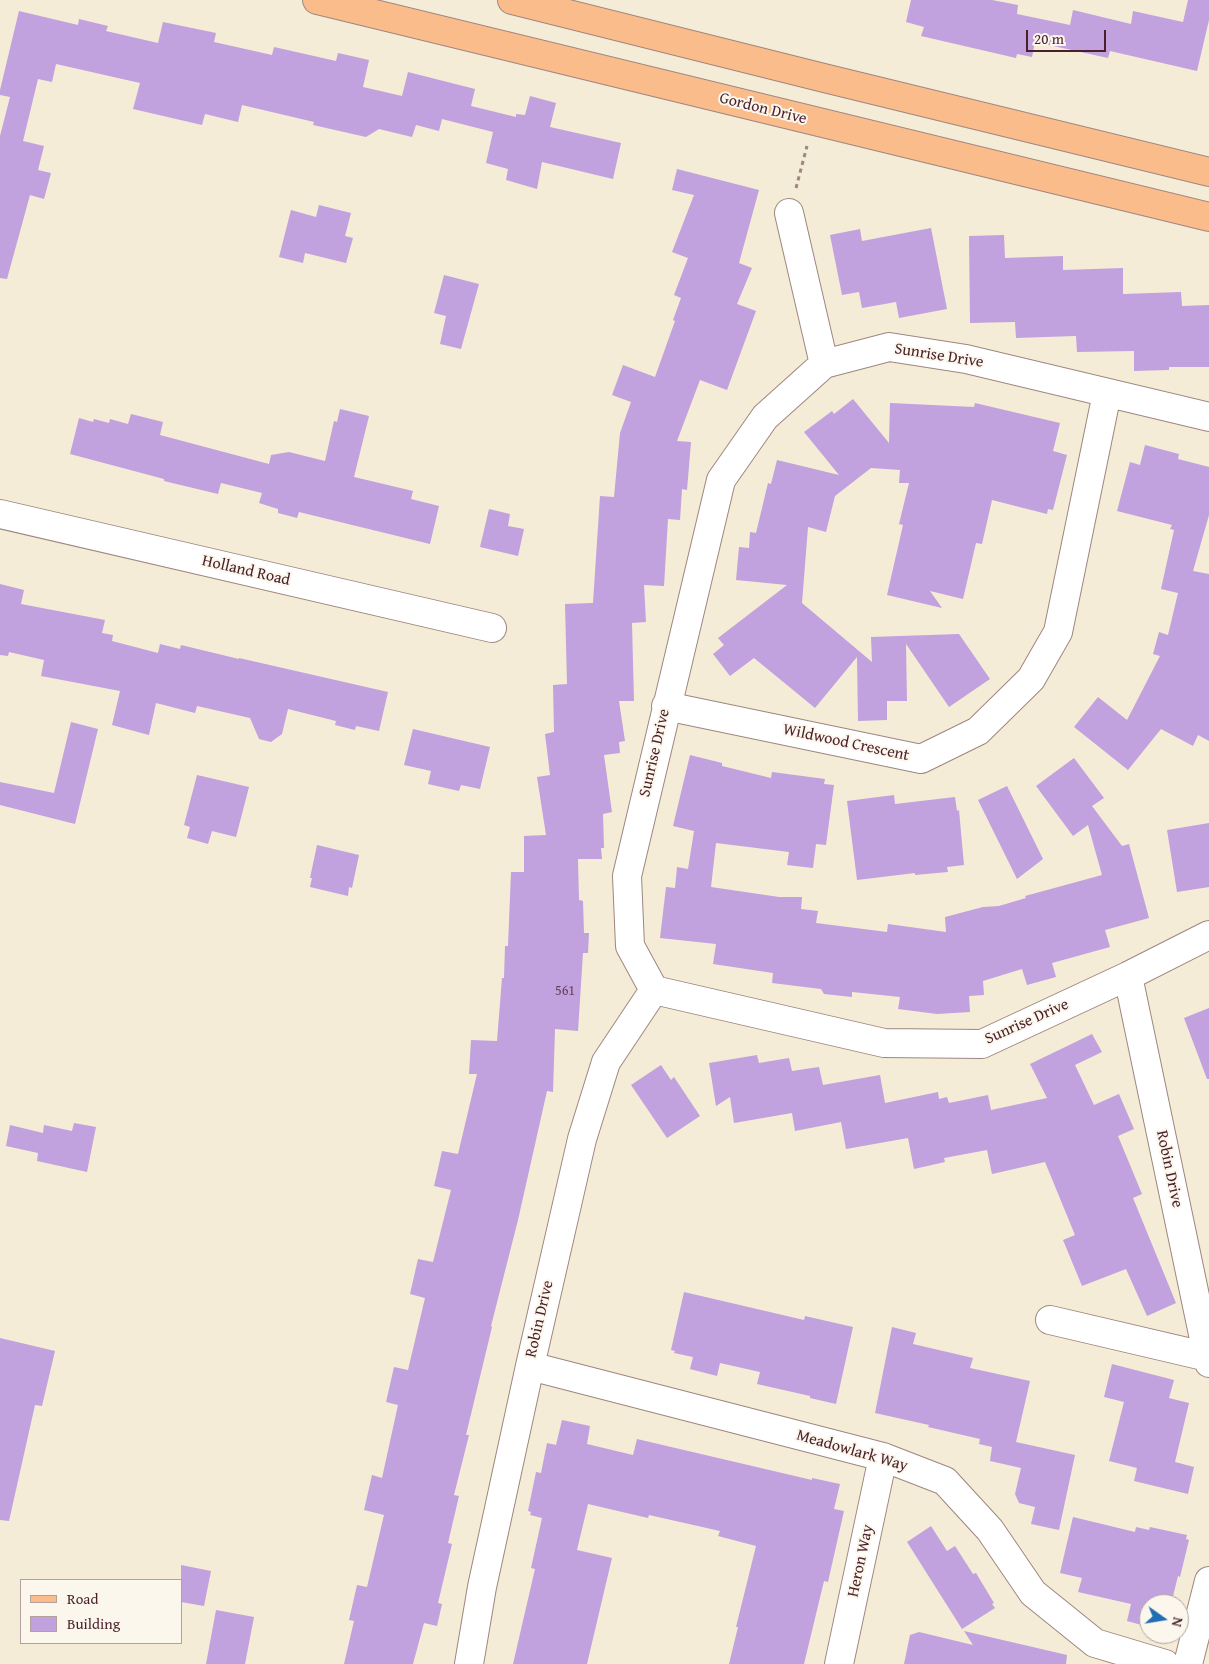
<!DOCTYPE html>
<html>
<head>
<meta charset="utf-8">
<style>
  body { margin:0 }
  #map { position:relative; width:1209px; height:1664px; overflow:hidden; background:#f4ecd6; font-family:"Gentium Book Plus",serif }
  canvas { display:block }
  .legend { position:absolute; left:20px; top:1579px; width:162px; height:65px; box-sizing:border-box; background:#fbf7ec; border:1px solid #b4a19f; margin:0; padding:6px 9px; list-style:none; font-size:15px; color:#4a1f2b }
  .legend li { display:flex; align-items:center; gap:10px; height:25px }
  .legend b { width:25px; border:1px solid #b4a19f }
  .north { position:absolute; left:1139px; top:1594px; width:50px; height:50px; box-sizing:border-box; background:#fbf7ec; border:1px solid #b4a19f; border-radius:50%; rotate:103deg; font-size:14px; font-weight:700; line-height:20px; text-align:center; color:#4a1f2b }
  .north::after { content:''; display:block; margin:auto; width:18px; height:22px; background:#1f6fb2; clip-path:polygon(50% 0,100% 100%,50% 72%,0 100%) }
  .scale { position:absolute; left:1026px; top:30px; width:80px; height:22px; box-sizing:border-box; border:2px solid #4a1f2b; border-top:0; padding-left:6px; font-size:15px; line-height:18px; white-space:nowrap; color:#4a1f2b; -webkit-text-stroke:4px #fbf7ec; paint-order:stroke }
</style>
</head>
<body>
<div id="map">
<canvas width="1209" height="1664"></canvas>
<ul class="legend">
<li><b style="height:6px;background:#f9bc8a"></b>Road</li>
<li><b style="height:14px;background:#c1a1de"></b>Building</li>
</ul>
<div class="north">N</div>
<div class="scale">20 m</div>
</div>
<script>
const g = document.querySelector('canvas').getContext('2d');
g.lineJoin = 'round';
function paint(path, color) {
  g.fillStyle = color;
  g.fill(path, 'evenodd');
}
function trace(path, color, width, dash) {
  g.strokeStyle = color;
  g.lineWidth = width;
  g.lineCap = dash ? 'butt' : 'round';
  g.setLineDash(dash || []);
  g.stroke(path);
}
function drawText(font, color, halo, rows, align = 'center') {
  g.font = font + ' "Gentium Book Plus",serif';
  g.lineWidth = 4;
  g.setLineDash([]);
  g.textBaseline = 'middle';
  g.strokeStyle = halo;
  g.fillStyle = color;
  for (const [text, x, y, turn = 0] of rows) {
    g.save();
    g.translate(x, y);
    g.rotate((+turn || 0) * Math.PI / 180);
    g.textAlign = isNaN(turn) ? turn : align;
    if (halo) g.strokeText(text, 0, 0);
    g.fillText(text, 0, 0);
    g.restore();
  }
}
paint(new Path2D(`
  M 911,0 L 992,0 L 1018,5 L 1017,14 L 1070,25 L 1073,10 L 1131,24 L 1133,11 L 1183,22 L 1188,0 L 1209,0 L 1209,20 L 1197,71 L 1110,51 L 1108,58 L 1035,42 L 1032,57 L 1017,54 L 1016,58 L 921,36 L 924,27 L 906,22 Z
  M 19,11 L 78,25 L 79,19 L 108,26 L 106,31 L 158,43 L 163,22 L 216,33 L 214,42 L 272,55 L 274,47 L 336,61 L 338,53 L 369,60 L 363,87 L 402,96 L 408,72 L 475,89 L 471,106 L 516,117 L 516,114 L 525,115 L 530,96 L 556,103 L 550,127 L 621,143 L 613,179 L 542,162 L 537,189 L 506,180 L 508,169 L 486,163 L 493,132 L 442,119 L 439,131 L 416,125 L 412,137 L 379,129 L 366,137 L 313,125 L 314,122 L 242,105 L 238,122 L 205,114 L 202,125 L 133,109 L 140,83 L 56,64 L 52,82 L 38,79 L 23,141 L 44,146 L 38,170 L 51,173 L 44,199 L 30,195 L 7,279 L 0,278 L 0,136 L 10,97 L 0,95 L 0,90 Z
  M 677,169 L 759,190 L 739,263 L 752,268 L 737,304 L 756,311 L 727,390 L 700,380 L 677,441 L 691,442 L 687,490 L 682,489 L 680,520 L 668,519 L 664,586 L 644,585 L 646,622 L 632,623 L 634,701 L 619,701 L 625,741 L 619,742 L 620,753 L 604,755 L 612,812 L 603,814 L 604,848 L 601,848 L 602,859 L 578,859 L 579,900 L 583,901 L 584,933 L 589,933 L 588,953 L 583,953 L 578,1031 L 555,1029 L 553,1092 L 547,1091 L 518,1220 L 491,1326 L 492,1327 L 466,1435 L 469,1435 L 454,1495 L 459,1496 L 448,1543 L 452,1544 L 438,1603 L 442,1604 L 437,1626 L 424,1623 L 413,1664 L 344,1664 L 354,1621 L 349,1620 L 357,1585 L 367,1587 L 384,1515 L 364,1510 L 372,1475 L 382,1478 L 398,1405 L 386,1402 L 394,1367 L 408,1370 L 425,1298 L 410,1294 L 418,1259 L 433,1262 L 451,1190 L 434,1186 L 442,1151 L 458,1154 L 477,1074 L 469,1074 L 471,1040 L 497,1041 L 502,978 L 504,978 L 505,946 L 508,946 L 511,872 L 524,872 L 524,836 L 546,835 L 537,777 L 550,775 L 545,734 L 554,732 L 553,685 L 567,684 L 565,604 L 593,603 L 600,496 L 614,497 L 620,433 L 631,402 L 612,395 L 623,365 L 655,377 L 675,321 L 673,320 L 681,298 L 674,295 L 688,258 L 672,252 L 694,195 L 672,190 Z
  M 319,205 L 351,213 L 345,236 L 353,238 L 346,263 L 305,253 L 303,263 L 279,257 L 291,210 L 316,217 Z
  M 931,228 L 947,309 L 899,318 L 896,302 L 862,308 L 859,292 L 842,295 L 830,235 L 860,229 L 862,241 Z
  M 1004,235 L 1005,258 L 1063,256 L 1063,270 L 1123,268 L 1123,294 L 1181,292 L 1182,306 L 1209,305 L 1209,367 L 1169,367 L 1169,370 L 1134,371 L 1134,351 L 1077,352 L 1076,336 L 1016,338 L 1015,322 L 970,323 L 969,236 Z
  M 444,275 L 479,284 L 461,349 L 440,344 L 446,316 L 434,313 Z
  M 853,399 L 889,443 L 890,403 L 974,407 L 975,403 L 1060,423 L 1053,451 L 1067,455 L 1053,510 L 1048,509 L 1047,514 L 992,500 L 982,544 L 976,543 L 963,599 L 930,591 L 942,608 L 887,595 L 903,525 L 899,524 L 909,483 L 899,483 L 900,470 L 871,468 L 835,496 L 826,532 L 808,527 L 802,603 L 872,662 L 871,637 L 959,634 L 990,679 L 949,707 L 906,644 L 907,701 L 887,701 L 887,720 L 858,721 L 857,657 L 815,708 L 754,658 L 730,676 L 713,654 L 724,645 L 718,638 L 787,585 L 736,580 L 739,547 L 749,548 L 750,532 L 756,533 L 768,483 L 771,484 L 777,460 L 839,475 L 804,432 L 832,411 L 834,414 Z
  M 340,409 L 369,416 L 354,477 L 413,491 L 411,499 L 439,506 L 430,544 L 299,512 L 297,518 L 278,513 L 278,509 L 259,503 L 262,493 L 221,483 L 218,494 L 164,481 L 164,479 L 70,454 L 79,418 L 93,422 L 94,419 L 109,423 L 110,419 L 128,424 L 131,414 L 163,422 L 160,435 L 269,464 L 271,455 L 289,452 L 325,461 L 334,421 L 337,422 Z
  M 1145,445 L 1179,454 L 1178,459 L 1209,467 L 1209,515 L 1193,571 L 1209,574 L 1209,741 L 1198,735 L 1193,746 L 1161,729 L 1128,770 L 1074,727 L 1098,697 L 1127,720 L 1160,656 L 1153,654 L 1159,632 L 1168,635 L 1178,593 L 1161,589 L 1174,530 L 1170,529 L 1172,525 L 1117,511 L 1130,462 L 1140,465 Z
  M 489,509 L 510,514 L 508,526 L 524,529 L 518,556 L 480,547 Z
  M 0,584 L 24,590 L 21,604 L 105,620 L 102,633 L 113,635 L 112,641 L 158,653 L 160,644 L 180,649 L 181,645 L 239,659 L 239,658 L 388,692 L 379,731 L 356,726 L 355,730 L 335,725 L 336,721 L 288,709 L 282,734 L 271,742 L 259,739 L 250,718 L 197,706 L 195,713 L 156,703 L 149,735 L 112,725 L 120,691 L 41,676 L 44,660 L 9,652 L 8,656 L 0,655 Z
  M 71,722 L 98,729 L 75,824 L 0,805 L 0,782 L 54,793 Z
  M 413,729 L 490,747 L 480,789 L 461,785 L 459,791 L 428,784 L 431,771 L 404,765 Z
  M 690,755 L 722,763 L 722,766 L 771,778 L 772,772 L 825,779 L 824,784 L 834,785 L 826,845 L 816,844 L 813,868 L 787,865 L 789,852 L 716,843 L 711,887 L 779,897 L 802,897 L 801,909 L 818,911 L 816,923 L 887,932 L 888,924 L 946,932 L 945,917 L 983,907 L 999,906 L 1026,898 L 1025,896 L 1102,875 L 1088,825 L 1073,836 L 1036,786 L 1074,758 L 1104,798 L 1092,806 L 1122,846 L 1129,844 L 1149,918 L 1105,930 L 1110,947 L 1052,963 L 1056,977 L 1027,985 L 1022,969 L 983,981 L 984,995 L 969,996 L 970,1012 L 937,1014 L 898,1009 L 900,997 L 852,992 L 852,997 L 824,994 L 821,989 L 772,983 L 773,973 L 713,964 L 716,944 L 660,938 L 666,887 L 675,888 L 677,867 L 688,869 L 694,831 L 673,826 Z
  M 197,775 L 249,787 L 236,837 L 212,831 L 208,844 L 187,838 L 190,827 L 184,825 Z
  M 1007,786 L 1043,859 L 1017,879 L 978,800 Z
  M 894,795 L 895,804 L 955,797 L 957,811 L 959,810 L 964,865 L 947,867 L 948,872 L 915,875 L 915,873 L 857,880 L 847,801 Z
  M 1209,823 L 1209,887 L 1177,892 L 1167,830 Z
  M 317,845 L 359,855 L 352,888 L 349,887 L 348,896 L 310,887 L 312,878 L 310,878 Z
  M 1209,1008 L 1209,1079 L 1207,1079 L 1184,1018 Z
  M 1092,1034 L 1102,1052 L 1075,1065 L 1094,1105 L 1119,1094 L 1134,1129 L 1118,1136 L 1142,1194 L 1133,1198 L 1176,1303 L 1147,1316 L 1126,1269 L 1082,1286 L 1063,1240 L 1075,1235 L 1045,1162 L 992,1174 L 987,1150 L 944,1158 L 945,1162 L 914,1169 L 908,1138 L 846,1149 L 841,1122 L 795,1131 L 792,1113 L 734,1123 L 730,1097 L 716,1106 L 709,1063 L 757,1055 L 759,1063 L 789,1058 L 792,1071 L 819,1067 L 823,1085 L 880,1075 L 885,1103 L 938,1092 L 939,1099 L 947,1097 L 949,1103 L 988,1095 L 991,1110 L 1047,1098 L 1030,1064 Z
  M 661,1065 L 671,1080 L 674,1077 L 700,1116 L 667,1138 L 631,1085 Z
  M 74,1123 L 96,1127 L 87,1172 L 37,1161 L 38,1153 L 6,1146 L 10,1125 L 43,1133 L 44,1125 L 72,1131 Z
  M 684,1292 L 804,1320 L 805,1316 L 853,1327 L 836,1404 L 810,1398 L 810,1396 L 757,1384 L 760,1372 L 720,1363 L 717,1376 L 690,1369 L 693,1357 L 674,1353 L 675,1351 L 671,1350 Z
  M 892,1327 L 916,1333 L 913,1344 L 973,1358 L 970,1368 L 1030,1381 L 1016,1442 L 1075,1455 L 1059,1530 L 1031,1524 L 1035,1507 L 1019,1503 L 1015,1494 L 1021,1468 L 990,1461 L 992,1447 L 979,1444 L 980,1439 L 928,1427 L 929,1425 L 875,1413 Z
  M 0,1338 L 55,1351 L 42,1406 L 35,1405 L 9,1521 L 0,1520 Z
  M 1112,1364 L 1174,1380 L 1169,1398 L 1189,1403 L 1175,1462 L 1194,1467 L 1188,1494 L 1134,1481 L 1137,1468 L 1109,1461 L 1124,1402 L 1104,1397 Z
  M 562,1420 L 590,1426 L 587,1444 L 633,1455 L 637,1439 L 812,1480 L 812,1478 L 840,1484 L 834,1509 L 844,1511 L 828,1582 L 824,1581 L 804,1664 L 729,1664 L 738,1627 L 736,1627 L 756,1546 L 718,1536 L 720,1531 L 649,1515 L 648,1518 L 588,1504 L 577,1550 L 612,1558 L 587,1664 L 513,1664 L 535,1569 L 531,1568 L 542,1518 L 530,1515 L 531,1512 L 528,1511 L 536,1472 L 541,1473 L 547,1443 L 556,1445 Z
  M 1073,1517 L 1135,1532 L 1136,1527 L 1149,1530 L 1150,1527 L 1187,1535 L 1186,1539 L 1189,1540 L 1180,1577 L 1178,1576 L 1171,1604 L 1149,1604 L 1149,1627 L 1127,1621 L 1131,1604 L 1078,1592 L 1082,1578 L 1060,1573 Z
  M 931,1526 L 947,1551 L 955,1546 L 973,1574 L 976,1573 L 994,1603 L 992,1604 L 995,1608 L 962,1629 L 907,1542 Z
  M 181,1565 L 211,1571 L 204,1606 L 181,1602 Z
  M 216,1610 L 254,1617 L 245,1664 L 206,1664 Z
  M 964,1631 L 1067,1655 L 1066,1664 L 904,1664 L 910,1635 L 919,1632 L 973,1645 Z`), '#c1a1de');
const minor = new Path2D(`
  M 789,213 L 824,364
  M 1209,417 L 966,359 L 889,347 L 824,364 L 765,417 L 721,480 L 627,876 L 630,946 L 654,990 L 884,1043 L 982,1044 L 1128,976 L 1209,935
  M 0,514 L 492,628
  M 666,706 L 921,759 L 978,731 L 1031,679 L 1058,632 L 1107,393
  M 1128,976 L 1209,1363
  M 1050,1320 L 1208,1357
  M 530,1366 L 883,1457 L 945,1481 L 990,1530 L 1033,1593 L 1095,1643 L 1165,1664
  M 469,1664 L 482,1587 L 530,1366 L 582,1139 L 606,1062 L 654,990
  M 839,1664 L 883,1457
  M 1188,1664 L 1209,1581`);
const major = new Path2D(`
  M 317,0 L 1209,217
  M 512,0 L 824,78 L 1209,172`);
trace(minor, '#9f8680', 30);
trace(major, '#9f8680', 30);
trace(new Path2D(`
  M 796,188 L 807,146`), '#9f8680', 3, [4, 4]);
trace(minor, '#fff', 28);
trace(major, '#f9bc8a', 28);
drawText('14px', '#684058', null, [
  ["561",565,991]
]);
drawText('16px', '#4a1f2b', '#fbf7ec', [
  ["Gordon Drive",763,109,14],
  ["Sunrise Drive",939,356,9],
  ["Holland Road",246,571,13],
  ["Wildwood Crescent",846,743,12],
  ["Sunrise Drive",655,753,-77],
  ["Sunrise Drive",1027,1022,-24],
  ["Robin Drive",1169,1169,78],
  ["Robin Drive",540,1319,-77],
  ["Meadowlark Way",852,1451,16],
  ["Heron Way",861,1561,-78]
]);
</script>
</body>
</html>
